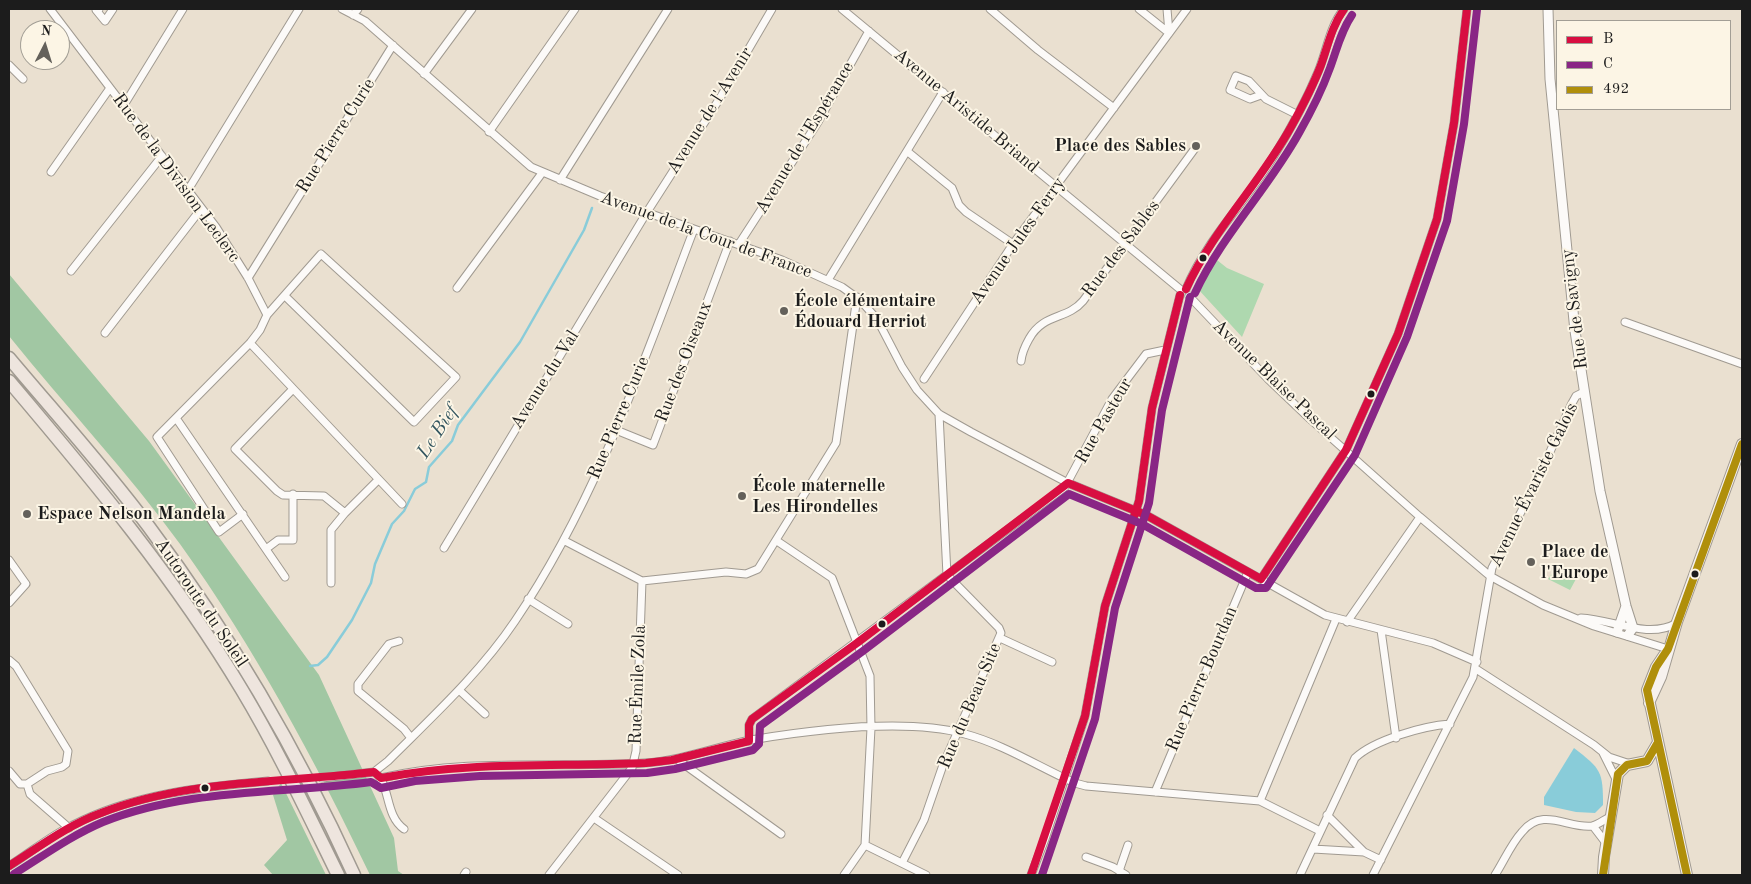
<!DOCTYPE html>
<html>
<head>
<meta charset="utf-8">
<style>
  body { margin:0 }
  #map { position:relative; width:1751px; height:884px; overflow:hidden; background:#eae0d0; font-family:"Old Standard TT",serif }
  canvas { display:block }
  .frame { position:absolute; inset:0; border:10px solid #1c1c1c; pointer-events:none }
  .legend { position:absolute; left:1556px; top:20px; width:175px; height:90px; box-sizing:border-box; background:#fcf5e5; border:1px solid #a29e95; margin:0; padding:6px 9px; list-style:none; font-size:15px; color:#1c1c1c }
  .legend li { display:flex; align-items:center; gap:10px; height:25px }
  .legend b { width:25px; border:1px solid #a29e95 }
  .north { position:absolute; left:20px; top:20px; width:50px; height:50px; box-sizing:border-box; background:#fcf5e5; border:1px solid #a29e95; border-radius:50%; rotate:5deg; font-size:14px; font-weight:700; line-height:20px; text-align:center; color:#1c1c1c }
  .north::after { content:''; display:block; margin:auto; width:18px; height:22px; background:#64615b; clip-path:polygon(50% 0,100% 100%,50% 72%,0 100%) }
</style>
</head>
<body>
<div id="map">
<canvas width="1751" height="884"></canvas>
<div class="frame"></div>
<ul class="legend">
<li><b style="height:6px;background:#d80e41"></b>B</li>
<li><b style="height:6px;background:#892685"></b>C</li>
<li><b style="height:6px;background:#b08f0b"></b>492</li>
</ul>
<div class="north">N</div>
</div>
<script>
const g = document.querySelector('canvas').getContext('2d');
g.lineJoin = 'round';
function paint(path, color) {
  g.fillStyle = color;
  g.fill(path, 'evenodd');
}
function trace(path, color, width, dash) {
  g.strokeStyle = color;
  g.lineWidth = width;
  g.lineCap = dash ? 'butt' : 'round';
  g.setLineDash(dash || []);
  g.stroke(path);
}
function drawText(font, color, halo, rows, align = 'center') {
  g.font = font + ' "Old Standard TT",serif';
  g.lineWidth = 4;
  g.setLineDash([]);
  g.textBaseline = 'middle';
  g.strokeStyle = halo;
  g.fillStyle = color;
  for (const [text, x, y, turn = 0] of rows) {
    g.save();
    g.translate(x, y);
    g.rotate((+turn || 0) * Math.PI / 180);
    g.textAlign = isNaN(turn) ? turn : align;
    if (halo) g.strokeText(text, 0, 0);
    g.fillText(text, 0, 0);
    g.restore();
  }
}
paint(new Path2D(`
  M 1212,256 L 1227,268 L 1264,284 L 1242,337 L 1198,289 L 1200,279 Z
  M 1556,569 L 1576,579 L 1570,590 L 1548,579 Z`), '#aed8af');
paint(new Path2D(`
  M 9,274 L 149,441 L 319,675 L 394,838 L 398,871 L 404,875 L 370,875 C 315,760 254,647 180,544 C 127,471 65,406 9,336 Z
  M 281,783 L 326,875 L 273,875 L 264,865 L 287,840 L 273,795 Z`), '#a1c7a3');
paint(new Path2D(`
  M 1574,748 C 1601,769 1603,771 1603,805 L 1595,813 L 1576,812 L 1544,805 L 1544,797 Z`), '#89ccd9');
trace(new Path2D(`
  M 310,666 L 318,665 L 327,657 L 352,620 L 371,583 L 375,564 L 392,524 L 404,511 L 415,489 L 426,482 L 429,467 L 452,441 L 458,425 L 520,342 L 584,230 L 592,208`), '#89ccd9', 2.5);
trace(new Path2D(`
  M 268,781 L 322,778`), '#c1b9ac', 7, [7, 3.5]);
const minor = new Path2D(`
  M 50,9 L 216,227 L 248,278 L 267,315 L 260,330 L 250,343 L 157,437 L 219,532 L 243,514
  M 99,9 L 96,10 L 105,21 L 113,9
  M 342,9 L 365,21 L 531,167 L 600,196 L 782,260 L 842,287 L 860,300 L 877,319 L 902,367 L 917,390 L 939,414 L 971,432 L 1068,483 L 1146,515 L 1325,615 L 1433,643 L 1477,662
  M 842,9 L 1181,290
  M 990,9 L 1038,50 L 1114,108
  M 1139,9 L 1169,33
  M 1167,9 L 1169,33
  M 353,15 L 358,9
  M 9,65 L 23,79
  M 424,74 L 472,9
  M 1261,95 L 1250,99 L 1230,90 L 1236,76 L 1249,81 L 1266,99 L 1296,114
  M 124,105 L 183,9
  M 489,132 L 575,9
  M 908,152 L 952,188 L 959,205 L 966,212 L 1013,244
  M 51,172 L 110,88
  M 560,180 L 668,9
  M 188,190 L 299,9
  M 739,244 L 818,122 L 869,31
  M 71,271 L 162,156
  M 248,278 L 393,45
  M 828,280 L 943,92
  M 457,288 L 542,173
  M 1186,289 C 1206,240 1245,203 1272,159 C 1289,132 1306,101 1318,72 C 1327,51 1329,27 1344,9
  M 1189,296 L 1268,379 L 1310,419 L 1420,517 L 1490,576 L 1543,605 L 1594,626 L 1668,649
  M 267,315 L 321,254 L 456,377 L 414,422 L 285,296
  M 1625,322 L 1742,364
  M 105,333 L 201,209
  M 250,343 L 402,504
  M 1021,361 C 1022,352 1025,346 1029,339 C 1043,313 1067,320 1083,301 L 1196,147
  M 924,379 L 1013,244 L 1187,9
  M 292,390 L 235,449 L 277,491 L 283,495 L 324,496 L 345,513 L 378,480
  M 176,418 L 285,577
  M 616,430 L 653,445 L 730,241
  M 565,541 L 642,581
  M 777,541 L 832,578 L 870,676 L 871,728 L 865,845 L 844,875
  M 444,548 L 647,212 L 720,98 L 772,9
  M 266,549 L 278,540 L 293,540 L 293,494
  M 9,560 L 26,584 L 9,603
  M 1261,579 L 1346,450 L 1398,334 L 1437,219 L 1454,123 L 1467,9
  M 642,581 L 726,572 L 746,574 L 758,569 L 836,443 L 857,297
  M 331,583 L 331,530 L 345,513
  M 528,599 L 568,624
  M 1581,618 C 1612,619 1648,640 1677,623
  M 1347,622 L 1420,517
  M 1381,630 L 1396,738
  M 1000,638 L 1052,662
  M 399,641 L 389,644 L 358,684 L 358,691 L 404,729 L 411,738
  M 9,660 L 16,666 L 68,751 L 66,764 L 62,767 L 47,771 L 27,784 L 20,784 L 9,771
  M 1476,669 L 1594,745 L 1609,757 L 1630,764
  M 459,690 L 485,714
  M 749,741 L 749,725 L 752,719 L 1065,487 L 1112,399 L 1146,354 L 1165,350
  M 1603,753 L 1616,779
  M 678,760 L 781,834
  M 374,772 L 388,761 C 433,716 480,673 515,621 C 596,501 643,363 694,229
  M 322,778 L 374,772 C 391,783 384,815 404,829
  M 381,778 C 466,758 557,768 644,763 C 681,761 715,747 751,740 C 811,730 906,718 965,734 C 1003,744 1039,767 1075,783 L 1086,786 L 1260,801 L 1320,831
  M 27,784 L 30,794 L 69,828
  M 1155,792 L 1248,572
  M 1260,801 L 1336,619
  M 1327,815 L 1364,852 L 1381,860
  M 594,818 L 678,875
  M 1593,826 L 1606,843
  M 865,845 L 926,875
  M 1313,849 L 1364,852
  M 1086,857 L 1113,867 L 1126,875
  M 902,863 L 924,820 L 943,765 L 1001,633 L 999,628 L 947,575 L 939,414
  M 9,866 C 30,853 50,836 73,825 C 133,794 201,787 268,781
  M 1119,871 L 1128,845
  M 464,875 L 466,872
  M 549,875 L 632,768 L 636,751 L 642,581
  M 1031,875 L 1045,839 L 1085,716 L 1105,606 L 1139,501 L 1152,408 L 1180,295
  M 1300,875 L 1355,758 C 1374,740 1423,726 1450,724
  M 1373,875 L 1473,677 L 1492,568 L 1536,483 L 1571,405 L 1576,396 L 1584,392
  M 1495,875 C 1504,861 1511,844 1522,832 C 1543,806 1568,829 1592,826 C 1598,825 1605,819 1610,817`);
const tertiary = new Path2D(`
  M 1548,9 L 1550,79 L 1575,331 L 1600,491 L 1626,606 L 1633,628 L 1628,635
  M 1617,632 L 1626,606`);
const secondary = new Path2D(`
  M 1664,655 L 1656,667 L 1647,690 L 1687,875
  M 1649,703 L 1661,677 L 1677,622 L 1742,444
  M 1603,875 L 1604,857 L 1618,774 L 1627,765 L 1647,761 L 1657,744`);
const motorway = new Path2D(`
  M 9,358 C 56,414 105,468 149,527 C 230,635 298,752 354,875
  M 9,381 C 93,480 175,578 242,690 C 278,750 307,812 338,875`);
trace(minor, '#a09a91', 9);
trace(tertiary, '#a09a91', 11);
trace(secondary, '#a09a91', 12);
trace(motorway, '#a09a91', 15);
trace(minor, '#fcfaf8', 7);
trace(tertiary, '#fcfaf8', 9);
trace(secondary, '#f7f2ee', 10);
trace(motorway, '#eee5de', 12);
trace(new Path2D(`
  M 1186,289 C 1213,230 1260,183 1291,127 C 1302,107 1313,86 1321,65 C 1328,45 1332,26 1344,9
  M 9,866 C 39,847 68,825 101,813 C 188,779 283,783 374,772 L 381,778 C 469,761 557,767 646,763 L 672,760 L 749,741 L 749,725 L 752,719 L 857,643 L 1068,483 L 1146,515 L 1261,579 L 1346,450 L 1398,334 L 1437,219 L 1454,123 L 1467,9
  M 1031,875 L 1085,716 L 1105,606 L 1139,501 L 1152,408 L 1180,295`), '#d80e41', 8);
trace(new Path2D(`
  M 1195,293 C 1222,235 1268,189 1299,133 C 1311,112 1322,90 1330,68 C 1337,49 1341,31 1352,15
  M 14,874 C 43,856 72,835 103,822 C 188,788 282,794 371,782 L 381,788 L 415,781 L 480,776 L 647,773 L 675,769 L 753,750 L 759,744 L 760,726 L 863,651 L 1069,494 L 1142,524 L 1256,588 L 1266,588 L 1355,455 L 1407,337 L 1447,221 L 1464,124 L 1477,10
  M 1042,875 L 1095,719 L 1115,608 L 1149,503 L 1162,410 L 1190,297`), '#892685', 8);
trace(new Path2D(`
  M 1603,875 L 1618,774 L 1627,765 L 1647,761 L 1657,744
  M 1687,875 L 1647,690 L 1656,667 L 1668,649 L 1742,444`), '#b08f0b', 8);
for (const [x, y, r, color] of [
  [1196,146,5,"#64615b"],
  [1203,258,4.5,"#1c1c1c"],
  [784,311,5,"#64615b"],
  [1371,394,4.5,"#1c1c1c"],
  [742,496,5,"#64615b"],
  [27,514,5,"#64615b"],
  [1531,562,5,"#64615b"],
  [1695,574,4.5,"#1c1c1c"],
  [882,624,4.5,"#1c1c1c"],
  [205,788,4.5,"#1c1c1c"]
]) {
  const dot = new Path2D();
  dot.arc(x, y, r, 0, 2 * Math.PI);
  g.fillStyle = color;
  g.fill(dot);
  trace(dot, '#fcf5e5', 2);
}
drawText('18px', '#1c1c1c', '#fcf5e5', [
  ["Avenue de l'Avenir",710,111,-58],
  ["Avenue Aristide Briand",966,111,40],
  ["Rue Pierre Curie",336,136,-58],
  ["Avenue de l'Espérance",805,138,-59],
  ["Rue de la Division Leclerc",176,178,54],
  ["Avenue de la Cour de France",706,235,20],
  ["Avenue Jules Ferry",1018,241,-55],
  ["Rue des Sables",1121,249,-53],
  ["Rue de Savigny",1575,309,-97],
  ["Rue des Oiseaux",684,362,-69],
  ["Avenue du Val",545,380,-58],
  ["Avenue Blaise Pascal",1274,380,44],
  ["Rue Pierre Curie",619,418,-67],
  ["Rue Pasteur",1104,421,-60],
  ["Avenue Évariste Galois",1534,485,-64],
  ["Autoroute du Soleil",201,603,56],
  ["Rue Pierre Bourdan",1202,679,-67],
  ["Rue Émile Zola",638,685,-88],
  ["Rue du Beau Site",970,706,-67]
]);
drawText('bold 18px', '#1c1c1c', '#fcf5e5', [
  ["Place des Sables",1186,146,"right"],
  ["École élémentaire",794,301],
  ["Édouard Herriot",794,322],
  ["École maternelle",752,486],
  ["Les Hirondelles",752,507],
  ["Espace Nelson Mandela",37,514],
  ["Place de",1541,552],
  ["l'Europe",1541,573]
], 'left');
drawText('italic 19px', '#335660', '#fcf5e5', [
  ["Le Bief",438,432,-57]
]);
</script>
</body>
</html>
